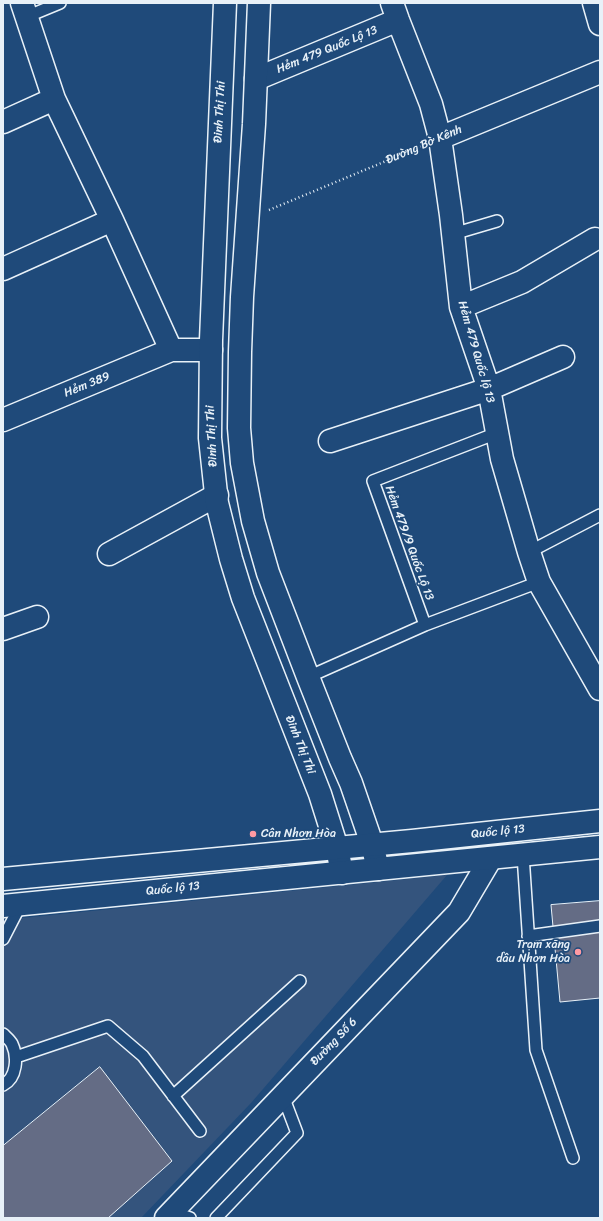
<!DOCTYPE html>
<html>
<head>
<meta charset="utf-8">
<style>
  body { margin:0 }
  #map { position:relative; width:603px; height:1221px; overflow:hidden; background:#1f4a7a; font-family:Sriracha,sans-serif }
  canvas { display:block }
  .frame { position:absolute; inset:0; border:4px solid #e8f1f8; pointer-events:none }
</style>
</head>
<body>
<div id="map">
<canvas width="603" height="1221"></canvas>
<div class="frame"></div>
</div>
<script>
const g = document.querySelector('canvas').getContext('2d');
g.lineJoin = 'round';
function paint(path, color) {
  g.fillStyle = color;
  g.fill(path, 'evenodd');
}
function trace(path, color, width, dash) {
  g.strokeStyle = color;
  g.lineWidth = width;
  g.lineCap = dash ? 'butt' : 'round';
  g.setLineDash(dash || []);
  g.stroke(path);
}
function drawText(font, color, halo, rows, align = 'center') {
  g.font = font + ' Sriracha,sans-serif';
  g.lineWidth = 3.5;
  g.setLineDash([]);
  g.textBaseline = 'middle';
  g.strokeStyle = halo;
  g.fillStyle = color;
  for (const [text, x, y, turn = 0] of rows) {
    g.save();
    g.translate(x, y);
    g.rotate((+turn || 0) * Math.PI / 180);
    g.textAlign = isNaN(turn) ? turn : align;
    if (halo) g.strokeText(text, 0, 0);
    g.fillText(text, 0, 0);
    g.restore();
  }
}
paint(new Path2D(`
  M 447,875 L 251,1103 L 141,1218 L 3,1218 L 3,920 Z`), '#34547d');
const building = new Path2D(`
  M 600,901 L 600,998 L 560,1002 L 551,905 Z
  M 100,1067 L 172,1161 L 108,1218 L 3,1218 L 3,1146 Z`);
paint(building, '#646c85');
trace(building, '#e8f1f8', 1);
const service = new Path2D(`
  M 26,17 L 60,3
  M 453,234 L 497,221
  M 497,433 L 373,481 L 425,625 L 539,582
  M 529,552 L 600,515
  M 308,677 L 425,625
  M 523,855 L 536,1050 L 573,1158
  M 528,936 L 600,926
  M 3,939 L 21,904
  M 3,1034 C 6,1037 10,1040 12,1044 C 18,1057 17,1078 3,1085
  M 16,1057 L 108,1026 L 143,1056 L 200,1131
  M 173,1096 L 300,981
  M 172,1212 L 190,1218
  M 216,1218 L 297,1133 L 283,1096`);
const minor = new Path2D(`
  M 22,3 L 54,99 L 112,220 L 171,350 L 211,350
  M 392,3 L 398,20 L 431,104 L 440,138 L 451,215 L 461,307 L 489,389 L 502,459 L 529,552 L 539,582 L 600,689
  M 594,3 L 600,24
  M 256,79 L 398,20
  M 3,122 L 54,99
  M 440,138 L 600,72
  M 3,269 L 112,220
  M 461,307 L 522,282 L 595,239
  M 3,420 L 171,350
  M 330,441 L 489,389 L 563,357
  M 109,554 L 217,495
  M 3,629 L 37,617
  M 166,1218 L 459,912 L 491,858`);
const tertiary = new Path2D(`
  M 225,3 L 211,340 L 210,438 L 217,503 L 231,559 L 243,598 L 320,794 L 337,848 L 342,873
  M 259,3 L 254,124 L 242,297 L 240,352 L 239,428 L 242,463 L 253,521 L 268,573 L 308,677 L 340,758 L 351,783 L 372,844 L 378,869`);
const trunk = new Path2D(`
  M 3,879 L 412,841 L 600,821
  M 3,906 L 600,847`);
trace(service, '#e8f1f8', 14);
trace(minor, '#e8f1f8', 25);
trace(tertiary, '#e8f1f8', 25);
trace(trunk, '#e8f1f8', 25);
trace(new Path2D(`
  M 269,210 L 422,146`), '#e8f1f8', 2.5, [1, 3]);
trace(service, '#1f4a7a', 11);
trace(minor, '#1f4a7a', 22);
trace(tertiary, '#1f4a7a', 22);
trace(trunk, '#1f4a7a', 22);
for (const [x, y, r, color] of [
  [253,834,4,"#ff9aa2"],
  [578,952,4,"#ff9aa2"]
]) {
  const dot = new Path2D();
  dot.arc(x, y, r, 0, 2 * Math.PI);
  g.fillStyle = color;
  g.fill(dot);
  trace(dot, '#1f4a7a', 1.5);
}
drawText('12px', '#e8f1f8', '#1f4a7a', [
  ["Hẻm 479 Quốc Lộ 13",327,50,-22],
  ["Đinh Thị Thi",220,112,-87],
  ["Đường Bờ Kênh",424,145,-23],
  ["Hẻm 479 Quốc lộ 13",476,352,74],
  ["Hẻm 389",87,385,-22],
  ["Đinh Thị Thi",212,436,-93],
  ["Hẻm 479/9 Quốc Lộ 13",409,543,70],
  ["Đinh Thị Thi",300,745,68],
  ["Quốc lộ 13",498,832,-6],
  ["Quốc lộ 13",173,889,-6],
  ["Đường Số 6",334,1042,-46]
]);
drawText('12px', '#e8f1f8', '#1f4a7a', [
  ["Cân Nhơn Hòa",261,834],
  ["Trạm xăng",570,945,"right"],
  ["dầu Nhơn Hòa",570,959,"right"]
], 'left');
</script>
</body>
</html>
